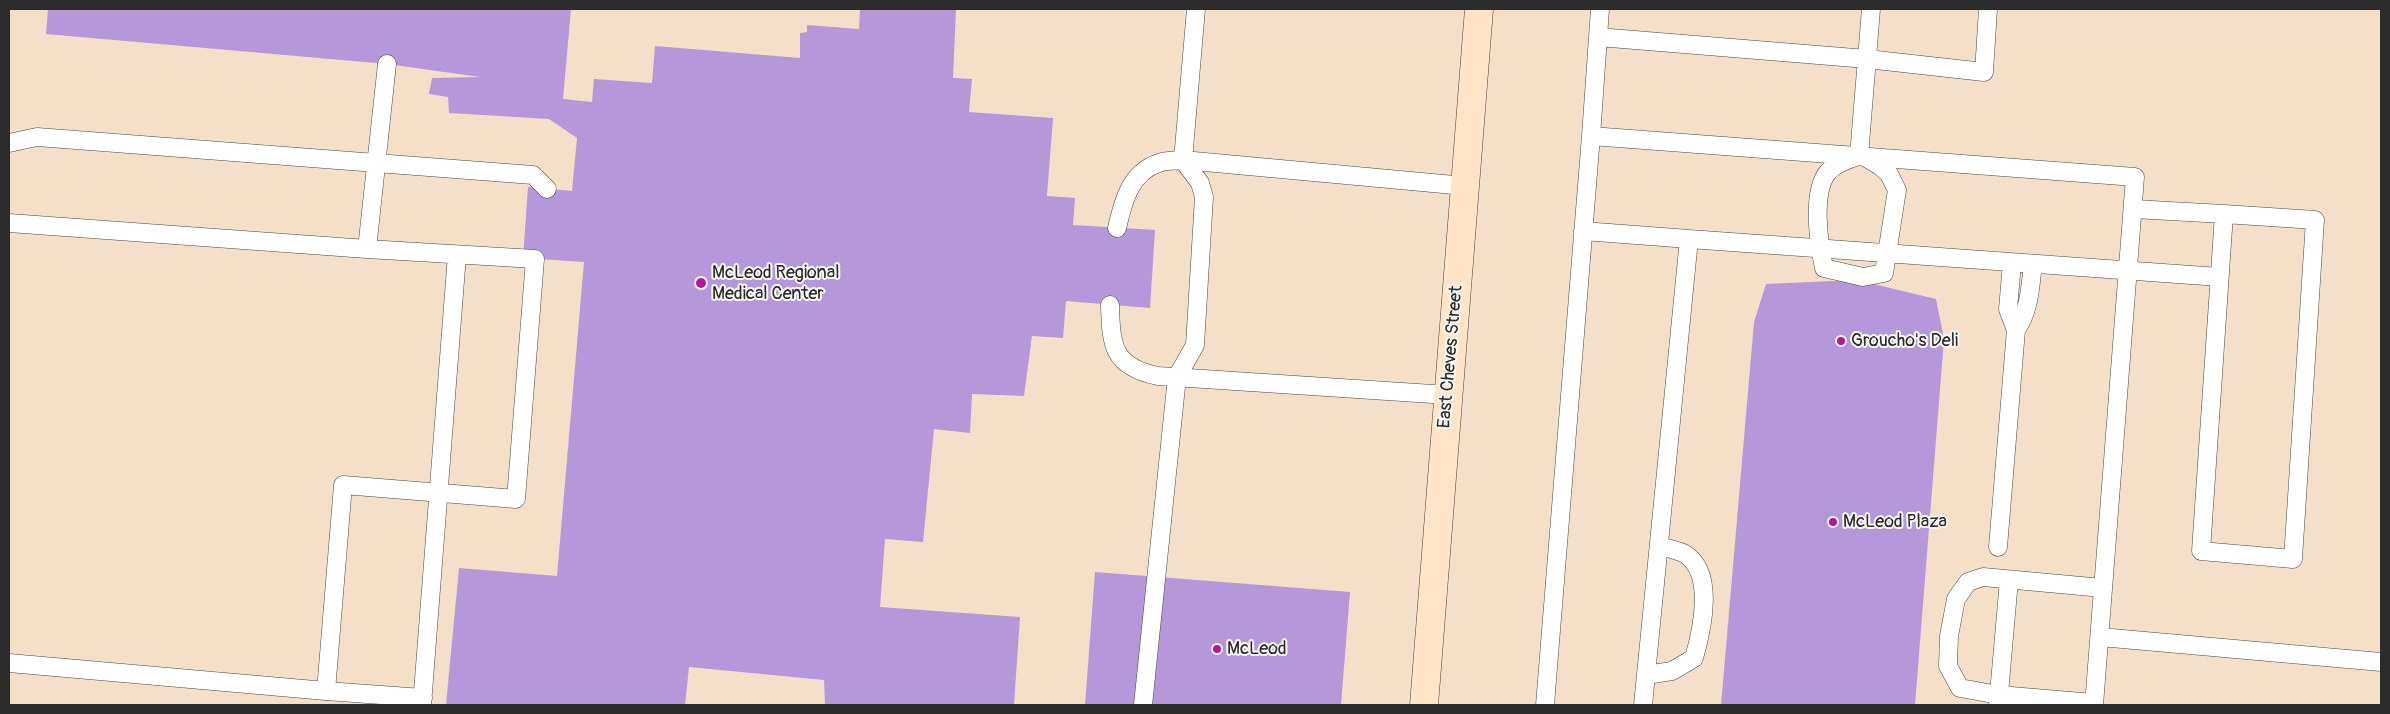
<!DOCTYPE html>
<html>
<head>
<meta charset="utf-8">
<style>
  body { margin:0 }
  #map { position:relative; width:2390px; height:714px; overflow:hidden; background:#f4e0c9; font-family:Pangolin,sans-serif }
  canvas { display:block }
  .frame { position:absolute; inset:0; border:10px solid #2b2b2b; pointer-events:none }
</style>
</head>
<body>
<div id="map">
<canvas width="2390" height="714"></canvas>
<div class="frame"></div>
</div>
<script>
const g = document.querySelector('canvas').getContext('2d');
g.lineJoin = 'round';
function paint(path, color) {
  g.fillStyle = color;
  g.fill(path, 'evenodd');
}
function trace(path, color, width, dash) {
  g.strokeStyle = color;
  g.lineWidth = width;
  g.lineCap = dash ? 'butt' : 'round';
  g.setLineDash(dash || []);
  g.stroke(path);
}
function drawText(font, color, halo, rows, align = 'center') {
  g.font = font + ' Pangolin,sans-serif';
  g.lineWidth = 4;
  g.setLineDash([]);
  g.textBaseline = 'middle';
  g.strokeStyle = halo;
  g.fillStyle = color;
  for (const [text, x, y, turn = 0] of rows) {
    g.save();
    g.translate(x, y);
    g.rotate((+turn || 0) * Math.PI / 180);
    g.textAlign = isNaN(turn) ? turn : align;
    if (halo) g.strokeText(text, 0, 0);
    g.fillText(text, 0, 0);
    g.restore();
  }
}
paint(new Path2D(`
  M 48,9 L 571,9 L 563,99 L 592,102 L 594,79 L 652,83 L 655,46 L 800,58 L 800,33 L 807,32 L 807,25 L 859,29 L 860,9 L 956,9 L 953,78 L 972,79 L 969,112 L 1053,118 L 1047,196 L 1075,198 L 1073,225 L 1155,230 L 1150,308 L 1066,301 L 1063,338 L 1032,336 L 1024,396 L 972,394 L 970,433 L 934,429 L 923,542 L 885,539 L 880,607 L 1020,617 L 1014,705 L 825,705 L 824,680 L 689,667 L 685,705 L 446,705 L 459,568 L 557,576 L 584,262 L 523,258 L 528,187 L 572,191 L 577,138 L 549,119 L 449,113 L 448,97 L 429,94 L 432,78 L 480,77 L 387,64 L 46,34 Z
  M 1857,280 L 1936,299 L 1944,339 L 1915,705 L 1721,705 L 1754,322 L 1766,284 Z
  M 1095,572 L 1350,592 L 1341,705 L 1085,705 Z`), '#b598da');
const service = new Path2D(`
  M 1598,37 L 1867,59 L 1984,72 L 1988,9
  M 1591,136 L 1600,9
  M 9,143 L 37,137 L 533,175 L 547,189
  M 1865,157 L 1880,166 L 1889,174 L 1897,190 L 1884,273 L 1863,277 L 1824,268 C 1819,244 1811,192 1828,172 C 1836,163 1849,159 1859,156 L 1871,9
  M 2133,209 L 2224,214
  M 2224,214 L 2315,220 L 2293,559 L 2201,551 Z
  M 9,223 L 367,249 L 535,259 L 516,499 L 343,485 L 326,691 L 423,698
  M 1117,228 C 1123,202 1130,172 1159,163 C 1166,160 1175,161 1183,160 L 1465,186
  M 1583,231 L 1689,239
  M 367,249 L 387,64
  M 1110,305 C 1111,346 1113,367 1158,376 L 1448,395
  M 2016,330 C 2030,310 2030,287 2033,264
  M 1998,547 L 2016,330 L 2008,309 L 2012,263
  M 2100,637 L 2381,662
  M 9,663 L 326,691
  M 1646,675 L 1672,671 L 1694,658 C 1702,630 1715,573 1685,554 C 1678,550 1667,548 1659,546
  M 2094,703 L 1999,695 L 1960,688 L 1948,666 L 1949,636 L 1956,599 L 1968,582 L 1983,577 L 2103,588
  M 422,705 L 457,255
  M 1143,705 L 1177,377 L 1195,345 L 1204,197 L 1200,183 L 1183,160 L 1196,9
  M 1545,705 L 1591,136 L 2135,177 L 2094,705
  M 1643,705 L 1689,239 L 2219,277
  M 1998,705 L 2009,580`);
const secondary = new Path2D(`
  M 1424,705 L 1479,9`);
trace(service, '#494643', 19);
trace(secondary, '#494643', 29);
trace(service, '#fff', 18);
trace(secondary, '#ffe4c6', 28);
for (const [x, y, r, color] of [
  [701,283,6,"#b5179e"],
  [1841,341,5,"#b5179e"],
  [1833,522,5,"#b5179e"],
  [1217,649,5,"#b5179e"]
]) {
  const dot = new Path2D();
  dot.arc(x, y, r, 0, 2 * Math.PI);
  g.fillStyle = color;
  g.fill(dot);
  trace(dot, '#f6f6f2', 2);
}
drawText('18px', '#2b2b2b', '#f6f6f2', [
  ["McLeod Regional",712,273],
  ["Medical Center",712,294],
  ["Groucho's Deli",1851,341],
  ["McLeod Plaza",1843,522],
  ["McLeod",1227,649]
], 'left');
drawText('18px', '#2b2b2b', '#f6f6f2', [
  ["East Cheves Street",1451,357,-85]
]);
</script>
</body>
</html>
